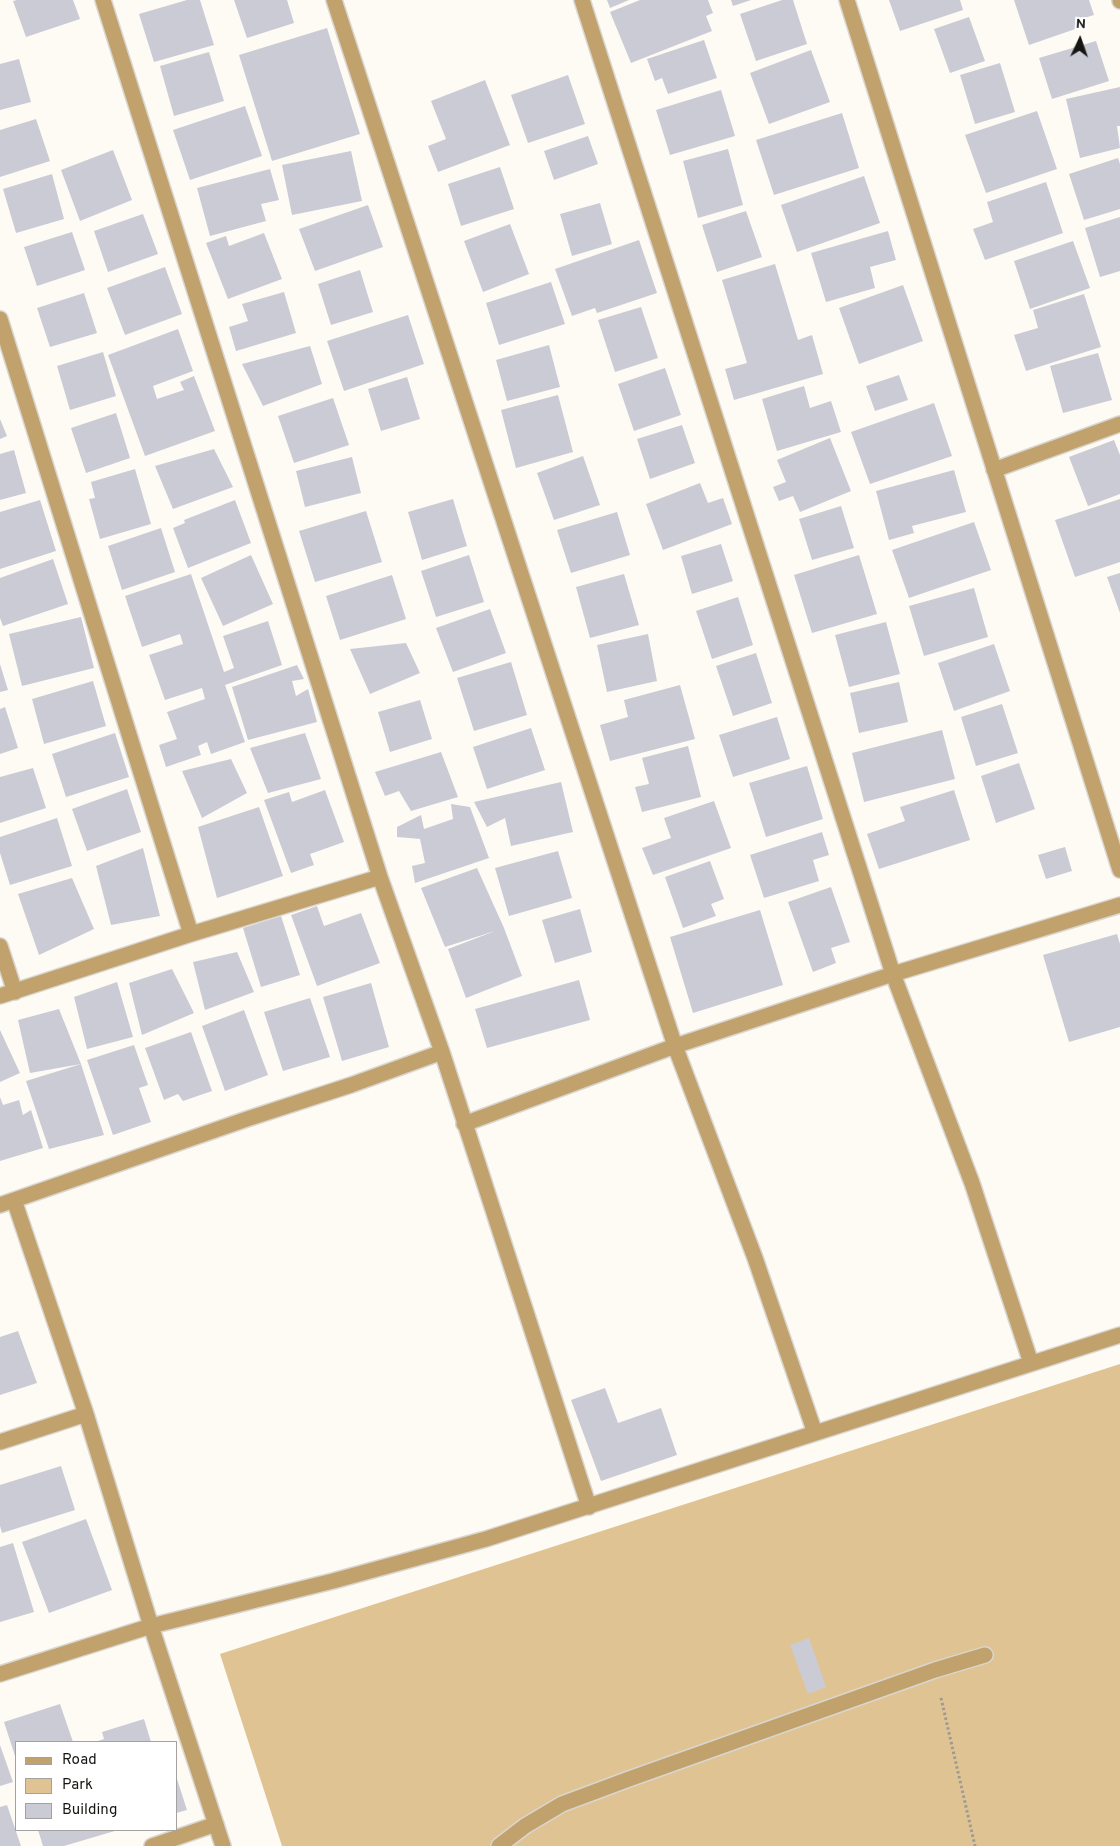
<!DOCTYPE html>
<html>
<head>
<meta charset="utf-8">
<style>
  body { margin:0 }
  #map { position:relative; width:1120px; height:1846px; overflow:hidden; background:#fefaf4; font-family:Overpass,sans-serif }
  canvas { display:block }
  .legend { position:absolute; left:15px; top:1741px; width:162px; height:90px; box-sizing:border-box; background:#fff; border:1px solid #a3a2a0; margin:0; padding:6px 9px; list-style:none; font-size:15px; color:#181612 }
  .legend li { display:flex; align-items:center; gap:10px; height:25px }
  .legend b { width:25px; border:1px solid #a3a2a0 }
  .north { position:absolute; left:1055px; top:15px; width:50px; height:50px; -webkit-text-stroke:4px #fff; paint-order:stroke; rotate:3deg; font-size:14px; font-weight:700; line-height:20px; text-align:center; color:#181612 }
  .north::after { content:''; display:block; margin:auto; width:18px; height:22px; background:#181612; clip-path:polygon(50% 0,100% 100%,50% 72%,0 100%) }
</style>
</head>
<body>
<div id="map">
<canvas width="1120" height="1846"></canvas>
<ul class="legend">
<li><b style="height:6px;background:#c1a16c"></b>Road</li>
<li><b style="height:14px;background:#e0c392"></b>Park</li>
<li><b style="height:14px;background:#cbcbd6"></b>Building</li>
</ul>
<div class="north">N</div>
</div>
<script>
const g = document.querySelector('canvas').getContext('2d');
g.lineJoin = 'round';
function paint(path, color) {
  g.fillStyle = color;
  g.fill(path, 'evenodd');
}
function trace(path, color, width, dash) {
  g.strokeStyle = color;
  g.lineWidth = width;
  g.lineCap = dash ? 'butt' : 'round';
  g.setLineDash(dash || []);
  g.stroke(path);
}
paint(new Path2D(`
  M 1120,1364 L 1120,1846 L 282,1846 L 220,1654 Z`), '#e0c392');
paint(new Path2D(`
  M 17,0 L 73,0 L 80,19 L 26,37 L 13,1 Z
  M 187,0 L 200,0 L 214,45 L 154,62 L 139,14 Z
  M 234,0 L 287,0 L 294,23 L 247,38 Z
  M 607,0 L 629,0 L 610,8 Z
  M 640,0 L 708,0 L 713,13 L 706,16 L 712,31 L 631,63 L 610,12 Z
  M 731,0 L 751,0 L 733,6 Z
  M 782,0 L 793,0 L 807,44 L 756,61 L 740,14 Z
  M 889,0 L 960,0 L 963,10 L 900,31 Z
  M 1014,0 L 1089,0 L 1094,15 L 1084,18 L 1084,26 L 1029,45 Z
  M 969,17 L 985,61 L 950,73 L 934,29 Z
  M 327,28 L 360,134 L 272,161 L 239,55 Z
  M 704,40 L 717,78 L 668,94 L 662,78 L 655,81 L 647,59 Z
  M 1096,41 L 1109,81 L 1052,99 L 1039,58 Z
  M 811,50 L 830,102 L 769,124 L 750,73 Z
  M 209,52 L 224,101 L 174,116 L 160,66 Z
  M 19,59 L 31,102 L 0,110 L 0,64 Z
  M 1000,63 L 1015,112 L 975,124 L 960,75 Z
  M 568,75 L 585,124 L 528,143 L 511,95 Z
  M 485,80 L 510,145 L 438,172 L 428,146 L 446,139 L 431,101 Z
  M 1120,87 L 1120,126 L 1117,126 L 1120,148 L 1080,158 L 1066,99 Z
  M 721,90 L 735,136 L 670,155 L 656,110 Z
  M 245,106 L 262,156 L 190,180 L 173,130 Z
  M 1037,111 L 1057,169 L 986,193 L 965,135 Z
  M 842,113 L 859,168 L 774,195 L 756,140 Z
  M 36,119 L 50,161 L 0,177 L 0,130 Z
  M 588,136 L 598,164 L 554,180 L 544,151 Z
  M 728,149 L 743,205 L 698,218 L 683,161 Z
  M 113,150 L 132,200 L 80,221 L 61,170 Z
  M 351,151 L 362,201 L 292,215 L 282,165 Z
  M 1118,158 L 1120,164 L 1120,209 L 1084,220 L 1069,174 Z
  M 500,167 L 514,209 L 461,226 L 448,184 Z
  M 270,169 L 279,200 L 261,204 L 266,221 L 210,236 L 197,188 Z
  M 52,174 L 64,219 L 16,233 L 3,189 Z
  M 864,176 L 880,223 L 797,252 L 781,205 Z
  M 1046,182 L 1063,233 L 985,260 L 973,229 L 993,222 L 987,202 Z
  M 600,203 L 612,244 L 572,256 L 560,214 Z
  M 368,205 L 383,247 L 315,271 L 299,229 Z
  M 746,211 L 762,257 L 717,272 L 702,225 Z
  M 143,214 L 158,254 L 108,272 L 94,231 Z
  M 1120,217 L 1120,271 L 1100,277 L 1085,228 Z
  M 510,224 L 529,274 L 483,292 L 464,241 Z
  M 888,231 L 896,260 L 870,267 L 875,288 L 826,302 L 811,253 Z
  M 72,232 L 85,270 L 37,286 L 24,247 Z
  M 264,233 L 282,279 L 228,299 L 206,243 L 226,236 L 229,246 Z
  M 639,240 L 657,293 L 597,313 L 595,308 L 572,316 L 555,269 Z
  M 1073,241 L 1090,288 L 1030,309 L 1014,261 Z
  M 775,264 L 798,340 L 812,335 L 823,374 L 734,400 L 725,369 L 747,363 L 722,280 Z
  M 165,267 L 182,314 L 125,335 L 107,288 Z
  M 360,270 L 373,312 L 331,325 L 318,284 Z
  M 551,282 L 565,324 L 499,345 L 486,303 Z
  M 903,285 L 923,341 L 859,364 L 839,308 Z
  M 284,292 L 296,333 L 236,351 L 229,327 L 248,321 L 242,304 Z
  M 84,293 L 97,333 L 50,347 L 37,308 Z
  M 1084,294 L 1101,347 L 1026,371 L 1014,335 L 1038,328 L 1033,310 Z
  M 641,307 L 658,358 L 615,372 L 598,320 Z
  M 408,315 L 424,364 L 344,391 L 327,341 Z
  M 178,329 L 193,371 L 153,386 L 157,399 L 184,390 L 180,382 L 194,376 L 215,431 L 145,456 L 108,355 Z
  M 549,345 L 560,387 L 507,401 L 496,360 Z
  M 310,346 L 322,384 L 263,406 L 242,364 Z
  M 103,352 L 116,396 L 70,410 L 57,366 Z
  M 1098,353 L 1112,400 L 1063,413 L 1050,366 Z
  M 665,368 L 681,415 L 634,431 L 618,384 Z
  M 899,375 L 908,400 L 875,411 L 866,386 Z
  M 407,377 L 420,419 L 381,431 L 368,389 Z
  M 804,386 L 810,408 L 831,401 L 841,432 L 777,451 L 762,399 Z
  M 558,395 L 573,452 L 516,468 L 501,410 Z
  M 333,398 L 349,445 L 294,463 L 278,416 Z
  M 934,403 L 952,456 L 870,484 L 851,432 Z
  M 116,413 L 130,458 L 86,473 L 71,428 Z
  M 0,419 L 7,436 L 0,439 Z
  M 682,425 L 695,463 L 650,479 L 637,439 Z
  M 830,438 L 851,491 L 800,512 L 793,496 L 779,501 L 773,487 L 786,482 L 777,460 Z
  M 1114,440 L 1120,455 L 1120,494 L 1088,506 L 1069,457 Z
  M 214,449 L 233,487 L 173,509 L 155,466 Z
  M 14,450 L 26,493 L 0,500 L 0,454 Z
  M 583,456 L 600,505 L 554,520 L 537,473 Z
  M 352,457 L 361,493 L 305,507 L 296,471 Z
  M 135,469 L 151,524 L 100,539 L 89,499 L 95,498 L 91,482 Z
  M 954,470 L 966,512 L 912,526 L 914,533 L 889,540 L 876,491 Z
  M 700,483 L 708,503 L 723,498 L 732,524 L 663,550 L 646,504 Z
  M 453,499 L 467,546 L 422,560 L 408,512 Z
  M 1120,499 L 1120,562 L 1075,577 L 1055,520 Z
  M 40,500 L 56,551 L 0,569 L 0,512 Z
  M 235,500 L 251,543 L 188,568 L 173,528 L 185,523 L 184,520 Z
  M 841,506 L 854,548 L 812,560 L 799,519 Z
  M 366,511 L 382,562 L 315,582 L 299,531 Z
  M 617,512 L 630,555 L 571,573 L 557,530 Z
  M 974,522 L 991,570 L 909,598 L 892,550 Z
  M 161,528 L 175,572 L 122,590 L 108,546 Z
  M 721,544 L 733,581 L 692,594 L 681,556 Z
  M 251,555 L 273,604 L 223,626 L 201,578 Z
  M 469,555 L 484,602 L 436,617 L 421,571 Z
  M 859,555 L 877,614 L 812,633 L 794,575 Z
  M 53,559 L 68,604 L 3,626 L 0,618 L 0,578 Z
  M 1120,573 L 1120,613 L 1107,577 Z
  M 191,574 L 224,672 L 234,668 L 223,636 L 268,621 L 282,665 L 225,685 L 245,742 L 211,754 L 207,742 L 198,746 L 201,755 L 166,767 L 159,745 L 177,739 L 167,712 L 205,699 L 202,688 L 165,700 L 149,655 L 183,644 L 180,634 L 142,647 L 125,596 Z
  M 624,574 L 639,625 L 590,638 L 576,587 Z
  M 392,575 L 406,619 L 340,640 L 326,596 Z
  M 974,588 L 988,637 L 924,656 L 909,606 Z
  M 738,597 L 753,645 L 712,659 L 696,611 Z
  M 490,609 L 506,653 L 453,672 L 436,628 Z
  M 81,617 L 94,668 L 22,686 L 9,634 Z
  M 886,622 L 900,674 L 849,687 L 835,635 Z
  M 648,634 L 657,681 L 607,692 L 597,645 Z
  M 406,643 L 420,673 L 370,694 L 350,649 Z
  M 994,644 L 1010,691 L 954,711 L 938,663 Z
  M 756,653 L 772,703 L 733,716 L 716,666 Z
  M 511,662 L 527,715 L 474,731 L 457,678 Z
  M 0,664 L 8,690 L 0,692 Z
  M 297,665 L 304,679 L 292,681 L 296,696 L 308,689 L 317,722 L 248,740 L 232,687 Z
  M 93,681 L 106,726 L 44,744 L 32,699 Z
  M 899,682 L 908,722 L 859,733 L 850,693 Z
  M 680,685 L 695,739 L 610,761 L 600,725 L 628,717 L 624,700 Z
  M 420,700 L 432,739 L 390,752 L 378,712 Z
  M 1002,704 L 1018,753 L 976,766 L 961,717 Z
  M 5,707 L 18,748 L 0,754 L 0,709 Z
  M 777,717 L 790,759 L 733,777 L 719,735 Z
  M 531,728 L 545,770 L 487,789 L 473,747 Z
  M 942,730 L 955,779 L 864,802 L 852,753 Z
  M 115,733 L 129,777 L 66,797 L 52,754 Z
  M 305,733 L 321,779 L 268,793 L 250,748 Z
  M 688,746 L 701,797 L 642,812 L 635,787 L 649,784 L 642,758 Z
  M 441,752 L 458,797 L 411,811 L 399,791 L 385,796 L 375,772 Z
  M 231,759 L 247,793 L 202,818 L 182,771 Z
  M 1019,763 L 1035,809 L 996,823 L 981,776 Z
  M 807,766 L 823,819 L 766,837 L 749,783 Z
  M 33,768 L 46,808 L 0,823 L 0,777 Z
  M 561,782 L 573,832 L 511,846 L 505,818 L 487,827 L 474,802 Z
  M 127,789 L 141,832 L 87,851 L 72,809 Z
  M 325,790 L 344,842 L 310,854 L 314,865 L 291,873 L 264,800 L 289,792 L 292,802 Z
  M 954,790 L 970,840 L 879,869 L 867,834 L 905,821 L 900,807 Z
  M 714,801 L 731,848 L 653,875 L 642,848 L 671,838 L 664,818 Z
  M 451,804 L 470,807 L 489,858 L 415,883 L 412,866 L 425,863 L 420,839 L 397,837 L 397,827 L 421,815 L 424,829 L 453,819 Z
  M 259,807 L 283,876 L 217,898 L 198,827 Z
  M 57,818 L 72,866 L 10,885 L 0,853 L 0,837 Z
  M 822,832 L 829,855 L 813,860 L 819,881 L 764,898 L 750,855 Z
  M 1065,847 L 1072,871 L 1046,879 L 1038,855 Z
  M 143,848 L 160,916 L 111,925 L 96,866 Z
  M 558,851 L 572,898 L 509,916 L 495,868 Z
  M 710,861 L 724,899 L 711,904 L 716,916 L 683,928 L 665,877 Z
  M 477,868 L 504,928 L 522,976 L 466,998 L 448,949 L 495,931 L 445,947 L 421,888 Z
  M 72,878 L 94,929 L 39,955 L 18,894 Z
  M 831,887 L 850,942 L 831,948 L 836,963 L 813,972 L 788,902 Z
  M 317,906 L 324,926 L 361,913 L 380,963 L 317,986 L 291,915 Z
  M 580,909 L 592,952 L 555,963 L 542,920 Z
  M 760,910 L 783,985 L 693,1013 L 670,937 Z
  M 281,916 L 300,975 L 261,987 L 243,928 Z
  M 1117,934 L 1120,944 L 1120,1027 L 1069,1042 L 1043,955 Z
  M 237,952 L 254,992 L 205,1010 L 193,962 Z
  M 172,969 L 194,1013 L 142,1035 L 129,983 Z
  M 579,980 L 590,1020 L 487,1048 L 475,1009 Z
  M 117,982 L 133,1037 L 87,1049 L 74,997 Z
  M 371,983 L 389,1047 L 342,1061 L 323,997 Z
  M 310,998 L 330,1057 L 283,1071 L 264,1012 Z
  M 59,1009 L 81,1064 L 30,1073 L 18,1020 Z
  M 244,1010 L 268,1075 L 225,1091 L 202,1026 Z
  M 0,1030 L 20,1073 L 0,1082 Z
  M 191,1032 L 212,1091 L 183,1101 L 178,1094 L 164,1100 L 145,1048 Z
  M 134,1045 L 148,1085 L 139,1088 L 151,1122 L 113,1135 L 87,1060 Z
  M 81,1064 L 104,1135 L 49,1149 L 26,1081 Z
  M 0,1097 L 3,1105 L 19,1100 L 23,1115 L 31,1110 L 43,1148 L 0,1161 Z
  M 18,1331 L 37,1383 L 0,1395 L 0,1337 Z
  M 605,1388 L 618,1423 L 661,1408 L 677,1455 L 601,1481 L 571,1400 Z
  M 61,1466 L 75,1510 L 2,1533 L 0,1526 L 0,1485 Z
  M 86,1519 L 112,1590 L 49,1613 L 22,1542 Z
  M 13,1543 L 34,1612 L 0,1622 L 0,1547 Z
  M 809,1638 L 826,1687 L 808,1694 L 790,1645 Z
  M 60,1704 L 73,1742 L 16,1742 L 16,1759 L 4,1722 Z
  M 144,1719 L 151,1742 L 95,1742 L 104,1739 L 102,1732 Z
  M 0,1745 L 13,1782 L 0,1786 Z
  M 176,1776 L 187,1810 L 176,1813 Z
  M 7,1805 L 21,1846 L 0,1846 L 0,1807 Z
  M 38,1830 L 118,1830 L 64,1846 L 43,1846 Z`), '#cbcbd6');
const minor = new Path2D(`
  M 103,0 L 380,877 L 442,1052 L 589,1507
  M 334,0 L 675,1046 L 755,1258 L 815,1433
  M 582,0 L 893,974 L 972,1183 L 1031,1363
  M 847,0 L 1120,870
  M 1120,0 L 1120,1
  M 0,319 L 191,934
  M 994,470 L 1120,424
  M 0,946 L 15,992
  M 0,996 L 191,934 L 380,877
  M 464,1124 L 675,1046 L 893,974 L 1120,905
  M 14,1200 L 86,1414 L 151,1626 L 223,1846
  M 0,1205 L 247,1119 L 351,1085 L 442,1052
  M 0,1442 L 86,1414
  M 0,1674 L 151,1626 L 333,1581 L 486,1539 L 1120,1335
  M 152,1846 L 216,1824
  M 499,1846 L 525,1826 L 562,1804 L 629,1779 L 935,1670 L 985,1655`);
trace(minor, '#d9d6d0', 18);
trace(new Path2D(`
  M 941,1698 L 975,1846`), '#9d9a95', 3, [2.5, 2.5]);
trace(minor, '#c1a16c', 15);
</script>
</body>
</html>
